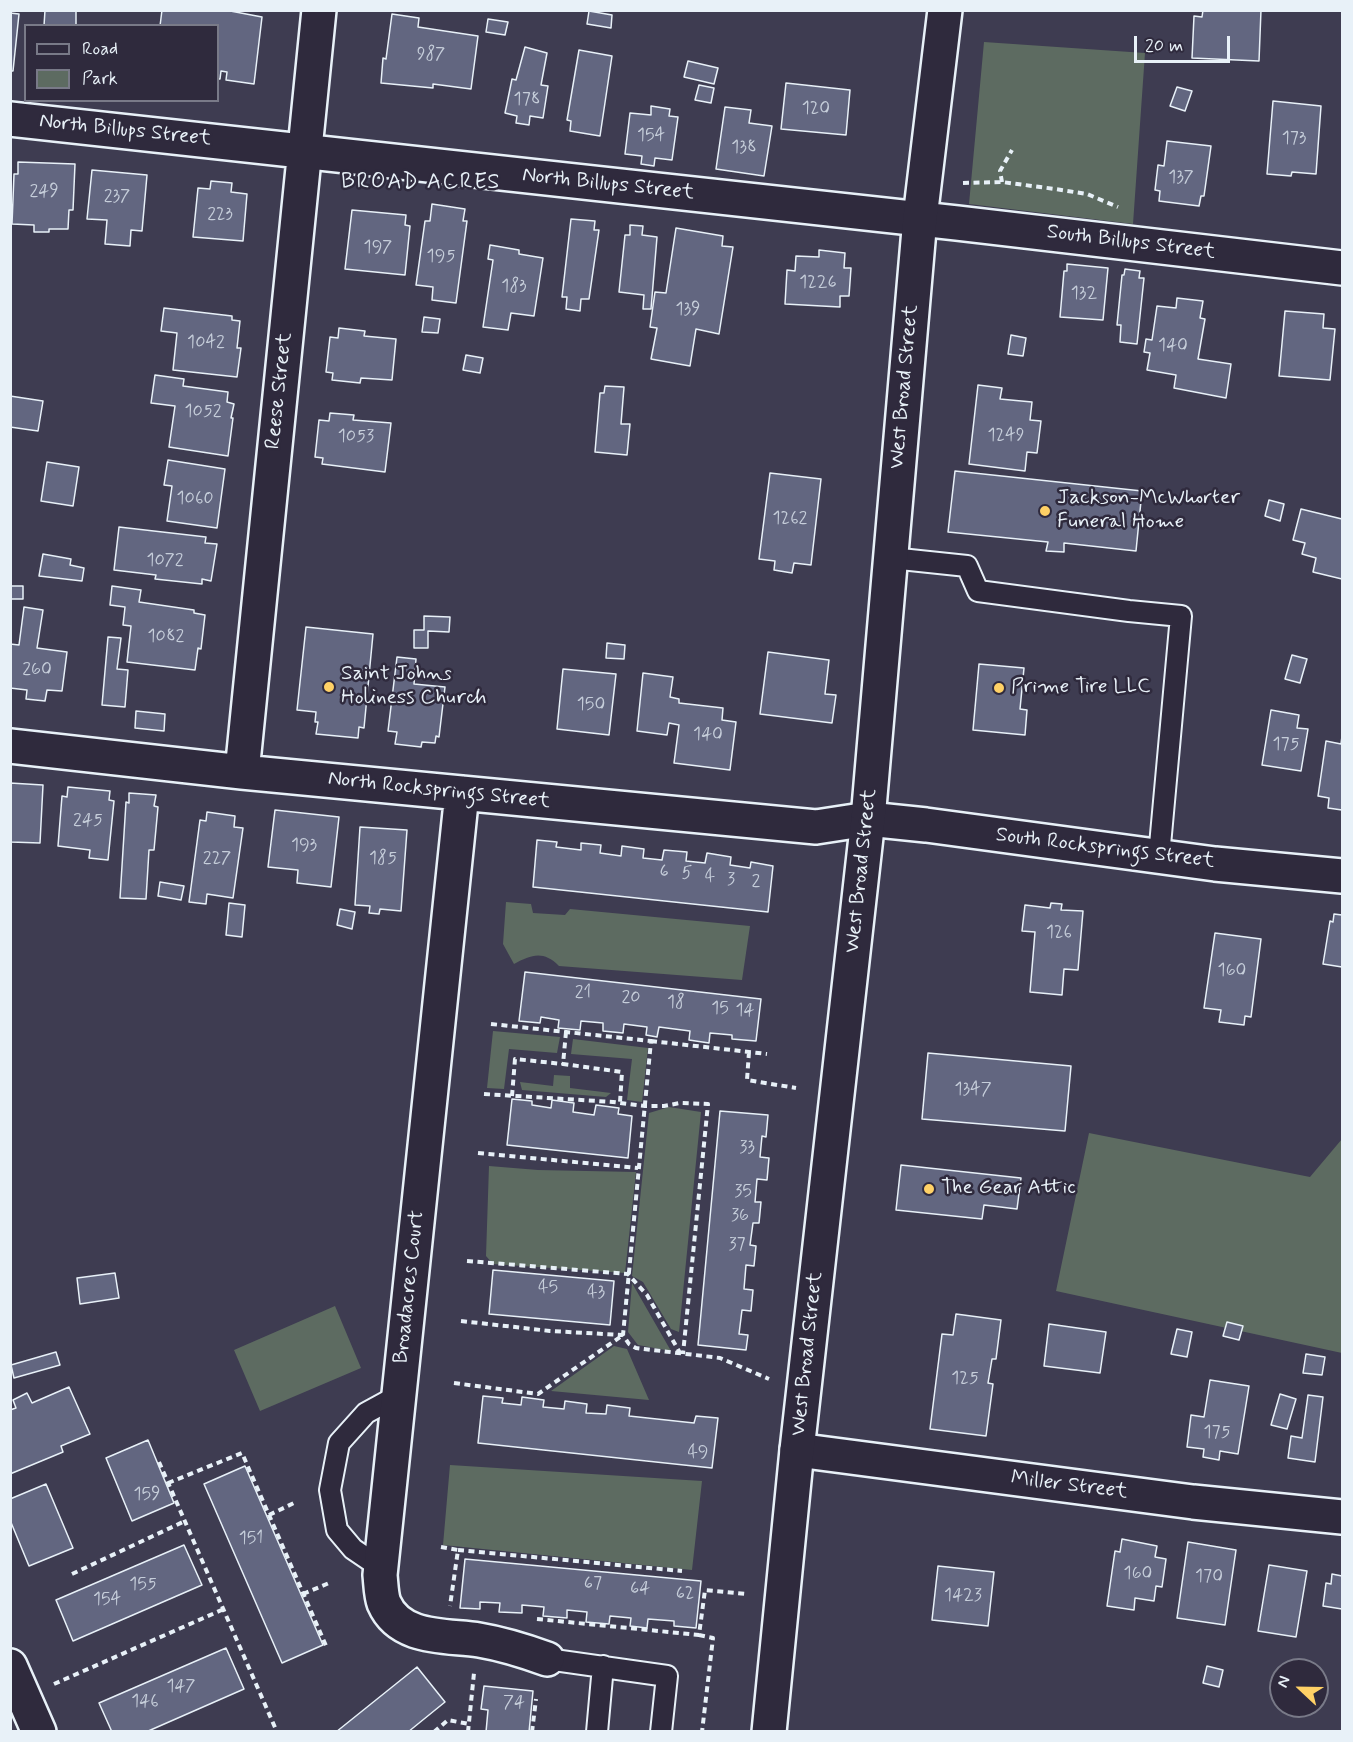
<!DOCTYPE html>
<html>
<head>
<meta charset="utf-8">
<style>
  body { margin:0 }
  #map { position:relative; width:1353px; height:1742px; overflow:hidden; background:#3e3c51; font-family:Mynerve,sans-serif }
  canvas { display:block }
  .frame { position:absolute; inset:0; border:12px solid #e8f1f8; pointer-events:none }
  .legend { position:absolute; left:24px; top:24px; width:195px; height:78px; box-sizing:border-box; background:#2f2a3d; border:2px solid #797a88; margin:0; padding:8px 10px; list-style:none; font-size:18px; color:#e8f1f8 }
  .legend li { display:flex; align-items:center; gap:12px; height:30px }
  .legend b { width:30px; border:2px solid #797a88 }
  .north { position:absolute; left:1269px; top:1658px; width:60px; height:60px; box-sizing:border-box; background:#2f2a3d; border:2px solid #797a88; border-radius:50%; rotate:292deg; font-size:16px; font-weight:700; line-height:24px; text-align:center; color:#e8f1f8 }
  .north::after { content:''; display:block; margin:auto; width:21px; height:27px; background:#ffd166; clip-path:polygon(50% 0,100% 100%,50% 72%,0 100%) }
  .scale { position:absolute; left:1134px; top:36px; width:96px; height:27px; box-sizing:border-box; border:3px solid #e8f1f8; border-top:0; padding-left:8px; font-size:18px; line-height:21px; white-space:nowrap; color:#e8f1f8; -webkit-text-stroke:4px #2f2a3d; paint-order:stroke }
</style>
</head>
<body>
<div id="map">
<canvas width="1353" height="1742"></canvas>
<div class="frame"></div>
<ul class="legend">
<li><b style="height:8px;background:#2f2a3d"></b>Road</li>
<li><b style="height:16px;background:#5d6b61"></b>Park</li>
</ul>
<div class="north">N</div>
<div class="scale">20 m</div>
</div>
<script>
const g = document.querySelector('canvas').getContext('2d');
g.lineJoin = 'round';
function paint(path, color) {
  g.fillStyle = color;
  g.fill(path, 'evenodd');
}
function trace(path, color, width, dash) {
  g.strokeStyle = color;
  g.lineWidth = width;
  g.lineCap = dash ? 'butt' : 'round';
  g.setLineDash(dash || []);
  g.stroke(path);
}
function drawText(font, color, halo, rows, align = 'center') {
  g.font = font + ' Mynerve,sans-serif';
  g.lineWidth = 5;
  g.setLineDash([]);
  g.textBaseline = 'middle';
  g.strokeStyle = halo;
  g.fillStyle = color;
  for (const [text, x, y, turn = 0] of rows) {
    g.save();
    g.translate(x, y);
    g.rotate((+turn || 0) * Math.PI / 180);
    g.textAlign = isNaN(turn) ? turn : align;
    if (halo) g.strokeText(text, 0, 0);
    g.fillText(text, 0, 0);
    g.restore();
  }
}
paint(new Path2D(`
  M 984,42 L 1145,53 L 1133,224 L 969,204 Z
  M 506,902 L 531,904 L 533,913 L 565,915 L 570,909 L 750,926 L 742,980 L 559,966 C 543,950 531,955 514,964 L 503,944 Z
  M 493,1031 L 560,1037 L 557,1053 L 509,1049 L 504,1089 L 487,1088 Z
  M 573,1039 L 648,1048 L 642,1102 L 627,1100 L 632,1059 L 571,1054 Z
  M 554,1075 L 570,1076 L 570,1088 L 611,1093 L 606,1097 L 522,1090 L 520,1082 L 553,1086 Z
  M 669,1107 L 701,1112 L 679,1332 L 671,1329 L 643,1282 L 632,1276 L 649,1113 Z
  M 1089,1133 L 1310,1177 L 1342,1139 L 1342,1353 L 1056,1291 Z
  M 489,1166 L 538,1170 L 636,1172 L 625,1273 L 493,1264 L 486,1256 Z
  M 632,1283 L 671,1351 L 638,1345 L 628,1332 Z
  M 335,1306 L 361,1368 L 260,1411 L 234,1350 Z
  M 614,1346 L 627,1349 L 649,1400 L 551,1391 Z
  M 450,1465 L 702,1481 L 692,1570 L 443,1545 Z`), '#5d6b61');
const building = new Path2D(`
  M 45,10 L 76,10 L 76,26 L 44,26 Z
  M 162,10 L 225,10 L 262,17 L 254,84 L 226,80 L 227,72 L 221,71 L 220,79 L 218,79 L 218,26 L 160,26 Z
  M 1203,10 L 1261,10 L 1259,61 L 1192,58 L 1194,16 L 1202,17 Z
  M 589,11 L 612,15 L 611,28 L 587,24 Z
  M 10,13 L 19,14 L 13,71 L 10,71 Z
  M 392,14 L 419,18 L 418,27 L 478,36 L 471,89 L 433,84 L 433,88 L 381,83 L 383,58 L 386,59 Z
  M 488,19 L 508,22 L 505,35 L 486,32 Z
  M 525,47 L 547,53 L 541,85 L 548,86 L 543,118 L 530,116 L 529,125 L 516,123 L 517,116 L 505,113 L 512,79 L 516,80 Z
  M 579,50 L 612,56 L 600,136 L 570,131 L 571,121 L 567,120 Z
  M 688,61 L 718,68 L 714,84 L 684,77 Z
  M 786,83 L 850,90 L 846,135 L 781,129 Z
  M 699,85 L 714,88 L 711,103 L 695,100 Z
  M 1177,87 L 1192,91 L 1185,111 L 1170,106 Z
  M 1273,101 L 1321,106 L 1316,174 L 1292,172 L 1291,176 L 1267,174 Z
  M 651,106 L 670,109 L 669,116 L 678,117 L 672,160 L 655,158 L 654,166 L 641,164 L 642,156 L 625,154 L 630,113 L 651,115 Z
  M 725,107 L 751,110 L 749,123 L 772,126 L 764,176 L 716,169 Z
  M 1167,141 L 1211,146 L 1204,196 L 1201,196 L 1199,206 L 1159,201 L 1160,191 L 1155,190 L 1158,165 L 1164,166 Z
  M 18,162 L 75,164 L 73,210 L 69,210 L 68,229 L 49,229 L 49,232 L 34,232 L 34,225 L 12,224 L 14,174 L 18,174 Z
  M 92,170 L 147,175 L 142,231 L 131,230 L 130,246 L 105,244 L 107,220 L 87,219 Z
  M 211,181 L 232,183 L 231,192 L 247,194 L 243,241 L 193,237 L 198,188 L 210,189 Z
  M 432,204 L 465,209 L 463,221 L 467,221 L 456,303 L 432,300 L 433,287 L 416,285 L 425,221 L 430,221 Z
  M 352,210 L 406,215 L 405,225 L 410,226 L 405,275 L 345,269 Z
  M 571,219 L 595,221 L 594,230 L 599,230 L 589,299 L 581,299 L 580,311 L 566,309 L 567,297 L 562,297 Z
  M 630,225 L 643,226 L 642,235 L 657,237 L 651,309 L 643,309 L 644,295 L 619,292 L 625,235 L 630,235 Z
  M 676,228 L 723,236 L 722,246 L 733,247 L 719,334 L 696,329 L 690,366 L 651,359 L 657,328 L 650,327 L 655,292 L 666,293 Z
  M 490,245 L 519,250 L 519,254 L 543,258 L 534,316 L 511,313 L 508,330 L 483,327 L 493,260 L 488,259 Z
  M 819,250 L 845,253 L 844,268 L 851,268 L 849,296 L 840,296 L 840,307 L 785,304 L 787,270 L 795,271 L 796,256 L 819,257 Z
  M 1067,264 L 1108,268 L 1103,320 L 1060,317 L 1064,271 L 1067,271 Z
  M 1125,269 L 1140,271 L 1139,278 L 1144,278 L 1137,344 L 1120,342 L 1121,325 L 1117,325 L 1122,275 L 1124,275 Z
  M 1177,298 L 1203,301 L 1200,318 L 1205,319 L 1198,359 L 1231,364 L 1226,398 L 1174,388 L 1176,375 L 1147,370 L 1150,353 L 1144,352 L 1146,339 L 1152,340 L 1157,306 L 1176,308 Z
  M 164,308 L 232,316 L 232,320 L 240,321 L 237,348 L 241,348 L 237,377 L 173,370 L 177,333 L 161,331 Z
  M 1285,311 L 1324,314 L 1323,328 L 1335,329 L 1330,380 L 1279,376 Z
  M 424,317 L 440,319 L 438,333 L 422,332 Z
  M 339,328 L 365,331 L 364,336 L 396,339 L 392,380 L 361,378 L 360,383 L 332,380 L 333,373 L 326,372 L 330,337 L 338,338 Z
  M 1011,335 L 1026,338 L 1023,356 L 1008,354 Z
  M 466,355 L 483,358 L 480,373 L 463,370 Z
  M 155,375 L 184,379 L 183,386 L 228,392 L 227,402 L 234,404 L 231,418 L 233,418 L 228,456 L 169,447 L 175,406 L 151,403 Z
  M 978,385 L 1002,388 L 1000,399 L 1032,402 L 1030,420 L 1041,421 L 1037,453 L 1027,452 L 1025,471 L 969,464 Z
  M 605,386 L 624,387 L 621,424 L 630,424 L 627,455 L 595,452 L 600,393 L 604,393 Z
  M 10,396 L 43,401 L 38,431 L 10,427 Z
  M 330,413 L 354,415 L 353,420 L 391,423 L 385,472 L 322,464 L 323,458 L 315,457 L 319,420 L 329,421 Z
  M 168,460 L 225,469 L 217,528 L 167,521 L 172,486 L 164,485 Z
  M 47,462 L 79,467 L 73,506 L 41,501 Z
  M 955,471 L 1142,491 L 1136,551 L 1064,543 L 1064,552 L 1046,551 L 1048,542 L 948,532 Z
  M 770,473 L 821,479 L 811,565 L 794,563 L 792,573 L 774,570 L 775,561 L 759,559 Z
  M 1269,500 L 1284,504 L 1280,521 L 1265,516 Z
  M 1301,509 L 1342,519 L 1342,579 L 1313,572 L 1316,558 L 1302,554 L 1305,543 L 1293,540 Z
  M 119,527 L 206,537 L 205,543 L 217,544 L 211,581 L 202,579 L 202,584 L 155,579 L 156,575 L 114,570 Z
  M 43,554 L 71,559 L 70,565 L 84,568 L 82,581 L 39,576 Z
  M 10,586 L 23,586 L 23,599 L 10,599 Z
  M 112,586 L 141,590 L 139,602 L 194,610 L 194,613 L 205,615 L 201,649 L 198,648 L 195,670 L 127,662 L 131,626 L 123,625 L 125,607 L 110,605 Z
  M 24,607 L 43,610 L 37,648 L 67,652 L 62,691 L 47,690 L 45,701 L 26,699 L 27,690 L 10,688 L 10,644 L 19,645 Z
  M 424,616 L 450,617 L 449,632 L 428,631 L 428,648 L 414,648 L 414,630 L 424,630 Z
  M 306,627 L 373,634 L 364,728 L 359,727 L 358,738 L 316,734 L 318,722 L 315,722 L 316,712 L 297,710 Z
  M 108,637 L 121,638 L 117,669 L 128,670 L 125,707 L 102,705 Z
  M 607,643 L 625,645 L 624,659 L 606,658 Z
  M 768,652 L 829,660 L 825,694 L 836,695 L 832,723 L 760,714 Z
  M 1292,655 L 1307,659 L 1300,683 L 1285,679 Z
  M 397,657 L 416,659 L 414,684 L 445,687 L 439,737 L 436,736 L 435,743 L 422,742 L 421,747 L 395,744 L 397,732 L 388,731 Z
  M 979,664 L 1024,668 L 1020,709 L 1027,710 L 1025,735 L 973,730 Z
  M 563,669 L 616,674 L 609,735 L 557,729 Z
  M 643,673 L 673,677 L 670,697 L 679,699 L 679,703 L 723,708 L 722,720 L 736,722 L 730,770 L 674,763 L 679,725 L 669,723 L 667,735 L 637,731 Z
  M 1271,710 L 1299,715 L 1297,728 L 1308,729 L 1301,771 L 1262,765 Z
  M 136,711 L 165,714 L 164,731 L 135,728 Z
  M 1342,736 L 1342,810 L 1328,808 L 1329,798 L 1318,796 L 1326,741 L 1341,744 Z
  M 10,783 L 43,785 L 40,843 L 11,842 Z
  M 68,787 L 110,791 L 109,800 L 114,801 L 108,860 L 89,858 L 90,850 L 58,846 L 62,796 L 67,797 Z
  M 129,793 L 156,795 L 154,806 L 158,807 L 154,850 L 149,850 L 146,899 L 120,898 L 126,802 L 129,803 Z
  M 275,810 L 339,817 L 331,887 L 297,883 L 298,870 L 268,867 Z
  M 207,812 L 235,816 L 234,827 L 243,828 L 233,898 L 207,894 L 206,904 L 189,902 L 200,820 L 206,821 Z
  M 360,827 L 407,830 L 401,911 L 380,909 L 379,914 L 369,913 L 370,906 L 355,905 Z
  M 537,840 L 557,842 L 556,847 L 581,850 L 581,843 L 601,845 L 600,853 L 621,856 L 622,846 L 644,849 L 643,858 L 662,860 L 664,850 L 687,852 L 686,861 L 705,863 L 707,853 L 731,857 L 730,865 L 750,868 L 751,862 L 773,866 L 768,912 L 533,887 Z
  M 160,882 L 184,886 L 181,900 L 158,896 Z
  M 229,903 L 245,905 L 242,937 L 226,935 Z
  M 1051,903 L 1062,904 L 1061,910 L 1083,911 L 1078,970 L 1064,969 L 1062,995 L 1030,992 L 1035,932 L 1022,931 L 1025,905 L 1050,908 Z
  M 340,909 L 355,912 L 352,929 L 337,925 Z
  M 1334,914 L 1342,915 L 1342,967 L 1323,964 L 1330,921 L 1333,922 Z
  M 1215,933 L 1261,939 L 1251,1017 L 1245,1016 L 1244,1025 L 1219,1022 L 1221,1010 L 1204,1008 Z
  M 525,972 L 761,999 L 756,1041 L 732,1039 L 732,1035 L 710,1033 L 709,1043 L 689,1040 L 690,1031 L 659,1027 L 657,1037 L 646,1035 L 647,1027 L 624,1024 L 623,1033 L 603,1031 L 603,1023 L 581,1021 L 580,1030 L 558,1028 L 559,1020 L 541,1017 L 540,1023 L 519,1021 Z
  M 928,1053 L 1071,1066 L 1065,1131 L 922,1119 Z
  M 512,1099 L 532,1101 L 532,1105 L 551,1108 L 552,1100 L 574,1103 L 573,1112 L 594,1115 L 596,1105 L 619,1108 L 618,1114 L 632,1116 L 628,1158 L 507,1145 Z
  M 720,1111 L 768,1115 L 766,1137 L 762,1136 L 760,1157 L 769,1158 L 767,1180 L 757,1179 L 755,1202 L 761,1202 L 759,1223 L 753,1223 L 750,1245 L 756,1246 L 754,1266 L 746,1265 L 744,1289 L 753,1290 L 751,1311 L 742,1310 L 739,1334 L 748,1335 L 746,1350 L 698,1345 Z
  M 901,1165 L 1021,1178 L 1017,1209 L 984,1205 L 982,1219 L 896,1210 Z
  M 493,1270 L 614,1281 L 610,1325 L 489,1314 Z
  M 115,1273 L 119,1298 L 80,1304 L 77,1278 Z
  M 956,1314 L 1001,1320 L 996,1359 L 992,1359 L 988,1383 L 993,1384 L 986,1436 L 930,1429 L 942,1334 L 953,1335 Z
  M 1227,1322 L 1243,1326 L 1239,1340 L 1223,1336 Z
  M 1049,1324 L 1106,1332 L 1100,1373 L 1044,1366 Z
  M 1177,1329 L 1192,1332 L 1187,1357 L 1171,1354 Z
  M 56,1352 L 60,1365 L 14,1378 L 11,1365 Z
  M 1306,1354 L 1325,1357 L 1322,1375 L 1303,1373 Z
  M 1210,1380 L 1249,1386 L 1238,1454 L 1220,1451 L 1219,1460 L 1203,1457 L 1204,1449 L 1187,1447 L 1191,1415 L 1204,1417 Z
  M 69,1387 L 90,1434 L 61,1446 L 63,1452 L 10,1474 L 10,1410 L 16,1408 L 13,1400 L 27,1393 L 32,1403 Z
  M 1280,1394 L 1296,1399 L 1287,1429 L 1271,1425 Z
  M 1308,1395 L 1323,1397 L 1315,1462 L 1288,1458 L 1291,1436 L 1302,1438 Z
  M 483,1396 L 503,1398 L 502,1403 L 521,1405 L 522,1397 L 544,1400 L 543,1407 L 564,1409 L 565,1401 L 587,1404 L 586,1413 L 606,1414 L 607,1405 L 630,1408 L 629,1416 L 694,1423 L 696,1416 L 718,1418 L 712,1468 L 478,1443 Z
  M 148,1440 L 174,1503 L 132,1521 L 106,1458 Z
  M 245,1466 L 323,1645 L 282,1663 L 204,1484 Z
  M 46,1484 L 73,1548 L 29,1566 L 10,1520 L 10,1499 Z
  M 1122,1539 L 1157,1546 L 1155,1557 L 1166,1559 L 1162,1587 L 1156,1586 L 1154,1601 L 1135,1598 L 1134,1610 L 1107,1606 L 1115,1551 L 1120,1552 Z
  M 1188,1542 L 1236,1550 L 1225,1625 L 1177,1618 Z
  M 184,1545 L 202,1585 L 73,1641 L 56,1600 Z
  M 465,1559 L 701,1581 L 696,1628 L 674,1626 L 674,1621 L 648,1619 L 647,1628 L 630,1626 L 631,1618 L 610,1616 L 609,1624 L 586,1622 L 587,1612 L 567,1610 L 567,1618 L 543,1616 L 544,1607 L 522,1605 L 522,1613 L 499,1612 L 500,1603 L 480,1602 L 480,1609 L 460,1608 Z
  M 1269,1565 L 1307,1571 L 1296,1637 L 1258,1631 Z
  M 938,1566 L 994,1572 L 988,1626 L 932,1620 Z
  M 1332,1574 L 1342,1576 L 1342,1609 L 1323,1606 L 1326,1583 L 1331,1584 Z
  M 226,1648 L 244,1689 L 146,1732 L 112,1732 L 99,1703 Z
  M 1207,1666 L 1223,1670 L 1219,1687 L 1203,1683 Z
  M 417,1667 L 445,1702 L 408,1732 L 336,1732 Z
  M 484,1686 L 533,1691 L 529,1732 L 486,1732 L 488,1710 L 481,1709 Z`);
paint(building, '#626680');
trace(building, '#e8f1f8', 1.5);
const service = new Path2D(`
  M 891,558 L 967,566 L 978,591 L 1129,611 L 1181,616 L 1159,856
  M 381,1568 L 353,1549 L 337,1530 L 330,1490 L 339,1443 L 366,1413 L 399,1395
  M 547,1659 L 667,1676 L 661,1732
  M 597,1732 L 603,1666`);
const minor = new Path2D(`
  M 10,119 L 957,223 L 1342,268
  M 10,746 L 242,772 L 816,827 L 868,819
  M 242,772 L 319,10
  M 462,793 L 380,1575 C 381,1584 381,1595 384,1603 C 400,1640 446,1635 479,1640 C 503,1644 525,1651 547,1659
  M 797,1450 L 1193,1502 L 1342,1517`);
const tertiary = new Path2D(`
  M 868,819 L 926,825 L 1215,864 L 1342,876
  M 10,1666 L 39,1732`);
const primary = new Path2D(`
  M 769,1732 L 797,1450 L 868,819 L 920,218 L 945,10`);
trace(service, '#e8f1f8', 24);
trace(minor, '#e8f1f8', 38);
trace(tertiary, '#e8f1f8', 38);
trace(primary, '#e8f1f8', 38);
trace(new Path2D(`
  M 1002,182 L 1000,171 L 1012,150
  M 963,183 L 1002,182 L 1055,189 L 1087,194 L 1118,207
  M 491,1024 L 651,1041 L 623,1335 L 629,1344 L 636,1348 L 720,1358 L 769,1379
  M 566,1032 L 563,1064 L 622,1072 L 620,1102
  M 651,1041 L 767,1054
  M 749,1052 L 747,1080 L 796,1088
  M 484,1094 L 613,1102 L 645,1106 L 664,1106 L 680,1103 L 708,1104 L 683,1354
  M 512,1096 L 515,1059 L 563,1064
  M 478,1153 L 638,1168
  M 467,1261 L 628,1274 L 647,1295 L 680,1353
  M 461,1321 L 550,1331 L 622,1335
  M 454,1383 L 538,1394 L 623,1335
  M 159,1462 L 277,1732
  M 168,1483 L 242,1453 L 327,1648
  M 269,1515 L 294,1503
  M 441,1547 L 458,1550 L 450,1606
  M 458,1550 L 682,1571
  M 72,1574 L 185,1521
  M 303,1594 L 329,1583
  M 537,1619 L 699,1635 L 705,1590 L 747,1594
  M 699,1635 L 713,1638 L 702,1732
  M 54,1684 L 224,1609
  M 434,1732 L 448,1720 L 469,1724
  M 468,1732 L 474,1673
  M 532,1732 L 536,1699`), '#e8f1f8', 4, [6, 4.5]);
trace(service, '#2f2a3d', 20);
trace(minor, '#2f2a3d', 33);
trace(tertiary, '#2f2a3d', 33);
trace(primary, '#2f2a3d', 33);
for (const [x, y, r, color] of [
  [1045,511,6,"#ffd166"],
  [329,687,6,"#ffd166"],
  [999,688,6,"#ffd166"],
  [929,1189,6,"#ffd166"]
]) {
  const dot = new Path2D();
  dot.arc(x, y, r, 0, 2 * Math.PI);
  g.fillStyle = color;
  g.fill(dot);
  trace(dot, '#2f2a3d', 2);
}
drawText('18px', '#c6ceda', null, [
  ["987",431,55],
  ["178",527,100],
  ["120",816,109],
  ["154",651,136],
  ["173",1294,139],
  ["138",744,148],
  ["137",1181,178],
  ["249",44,192],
  ["237",117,197],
  ["223",220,215],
  ["197",378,248],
  ["195",441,257],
  ["1226",818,283],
  ["183",514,287],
  ["132",1084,294],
  ["139",688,310],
  ["1042",206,343],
  ["140",1173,346],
  ["1052",203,412],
  ["1249",1006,436],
  ["1053",356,437],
  ["1060",195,499],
  ["1262",790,519],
  ["1072",165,561],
  ["1082",166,637],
  ["260",37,670],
  ["150",591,705],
  ["140",708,735],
  ["175",1286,745],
  ["245",88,821],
  ["193",304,846],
  ["227",217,859],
  ["185",383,859],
  ["6",664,872],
  ["5",687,874],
  ["4",710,877],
  ["3",731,880],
  ["2",756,882],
  ["126",1059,933],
  ["160",1232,971],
  ["21",583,993],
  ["20",631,998],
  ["18",676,1003],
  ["15",720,1009],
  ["14",745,1011],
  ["1347",973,1090],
  ["33",747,1148],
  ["35",743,1192],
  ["36",740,1216],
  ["37",737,1245],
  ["45",548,1288],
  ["43",596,1293],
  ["125",965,1379],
  ["175",1217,1433],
  ["49",698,1453],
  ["159",147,1495],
  ["151",251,1539],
  ["160",1138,1574],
  ["170",1209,1577],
  ["67",593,1584],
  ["155",143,1585],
  ["64",640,1589],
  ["62",685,1594],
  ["1423",963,1596],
  ["154",107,1600],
  ["147",181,1687],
  ["146",145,1702],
  ["74",514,1703]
]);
drawText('21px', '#e8f1f8', '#2f2a3d', [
  ["North Billups Street",125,131,6],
  ["North Billups Street",608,185,6],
  ["South Billups Street",1131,243,7],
  ["West Broad Street",905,387,-85],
  ["Reese Street",280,391,-84],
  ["North Rocksprings Street",439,791,6],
  ["South Rocksprings Street",1105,849,7],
  ["West Broad Street",862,871,-84],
  ["Broadacres Court",410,1287,-84],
  ["West Broad Street",808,1354,-84],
  ["Miller Street",1069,1486,7]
]);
drawText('21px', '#e8f1f8', '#2f2a3d', [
  ["Jackson-McWhorter",1057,499],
  ["Funeral Home",1057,523],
  ["Saint Johns",341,675],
  ["Holiness Church",341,699],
  ["Prime Tire LLC",1011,688],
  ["The Gear Attic",941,1189]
], 'left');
g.letterSpacing = '1.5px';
drawText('22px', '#e8f1f8', '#2f2a3d', [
  ["BROAD ACRES",421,183]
]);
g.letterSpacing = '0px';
</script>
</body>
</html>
